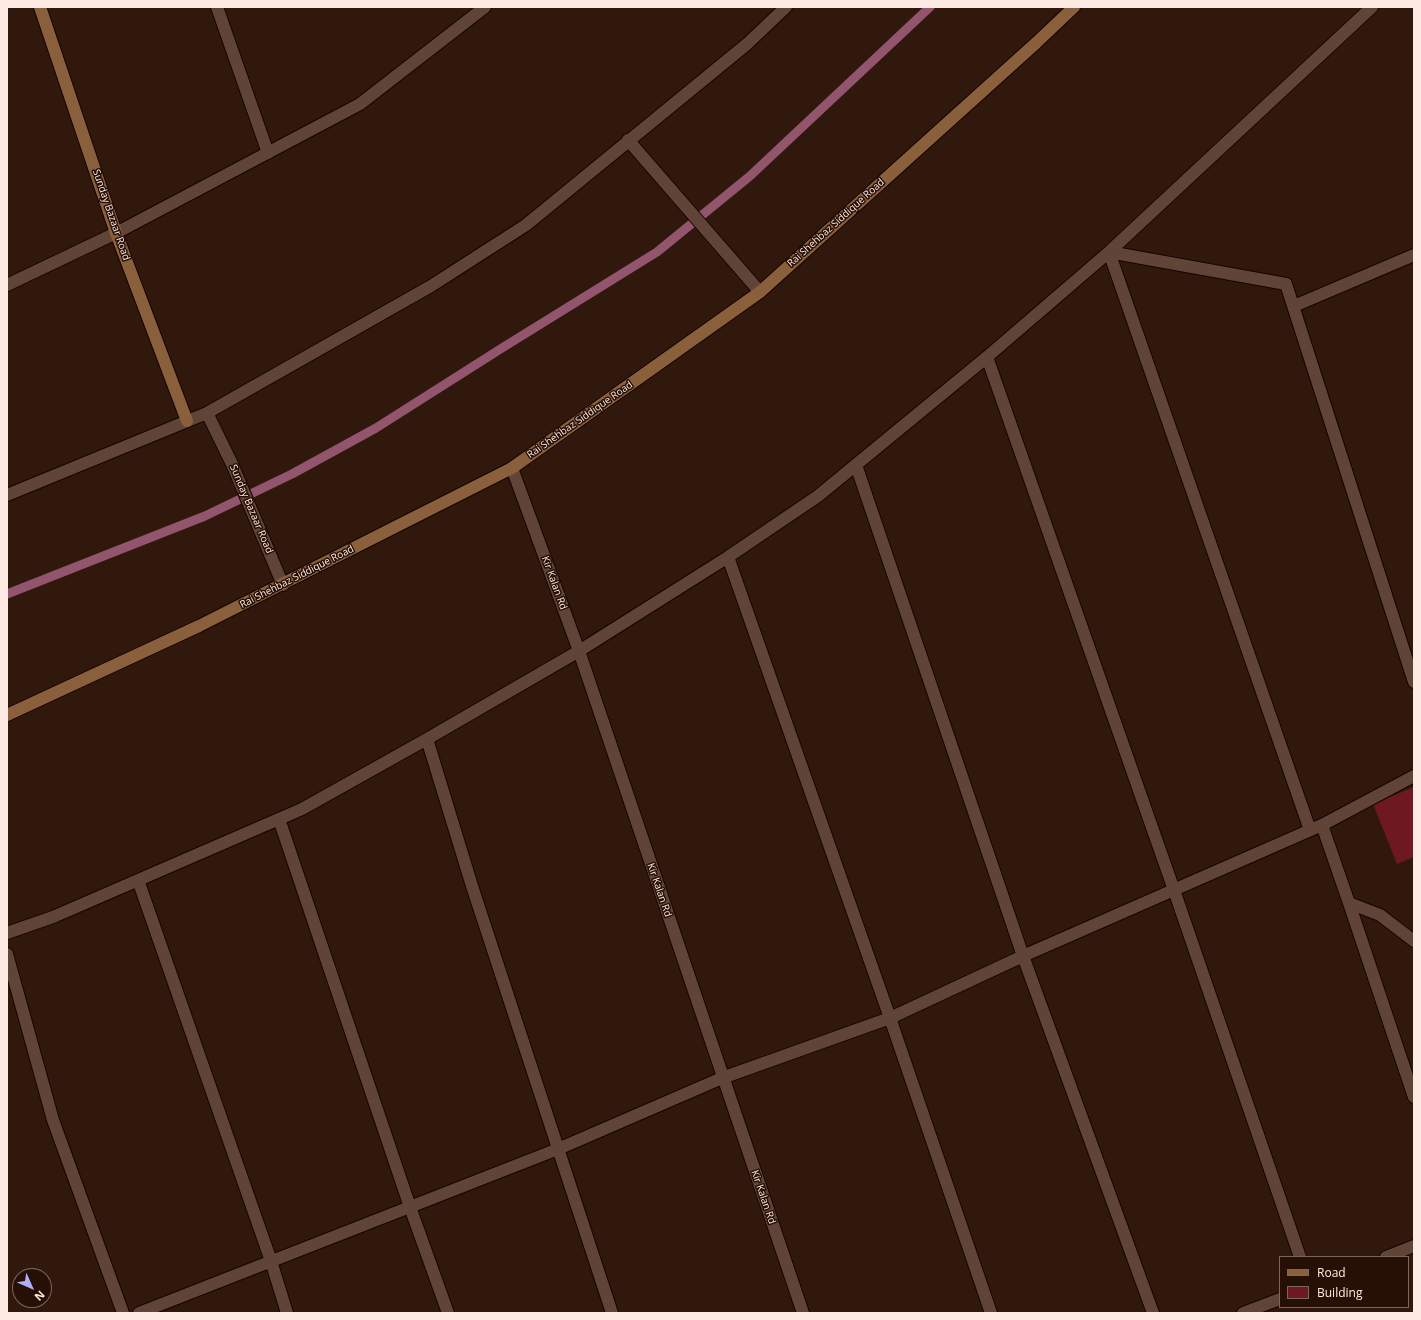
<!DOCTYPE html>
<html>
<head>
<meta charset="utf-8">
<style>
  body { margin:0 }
  #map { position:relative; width:1421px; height:1320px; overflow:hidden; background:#30180d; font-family:"Open Sans",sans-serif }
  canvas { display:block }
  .frame { position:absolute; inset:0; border:8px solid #fdebe4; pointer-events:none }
  .legend { position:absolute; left:1279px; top:1256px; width:130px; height:52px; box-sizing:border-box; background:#260f05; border:1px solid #7c675e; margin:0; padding:5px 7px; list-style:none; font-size:12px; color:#fdebe4 }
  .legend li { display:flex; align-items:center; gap:8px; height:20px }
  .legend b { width:20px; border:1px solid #7c675e }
  .north { position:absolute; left:12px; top:1268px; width:40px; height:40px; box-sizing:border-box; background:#260f05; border:1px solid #7c675e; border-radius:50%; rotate:135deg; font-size:11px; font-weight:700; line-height:16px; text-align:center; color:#fdebe4 }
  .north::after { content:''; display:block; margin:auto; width:14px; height:18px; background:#afaefa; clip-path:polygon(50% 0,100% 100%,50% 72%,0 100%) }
</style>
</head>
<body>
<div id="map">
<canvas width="1421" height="1320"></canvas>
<div class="frame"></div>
<ul class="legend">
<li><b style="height:5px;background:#89603b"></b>Road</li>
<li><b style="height:11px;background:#6e1921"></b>Building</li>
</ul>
<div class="north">N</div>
</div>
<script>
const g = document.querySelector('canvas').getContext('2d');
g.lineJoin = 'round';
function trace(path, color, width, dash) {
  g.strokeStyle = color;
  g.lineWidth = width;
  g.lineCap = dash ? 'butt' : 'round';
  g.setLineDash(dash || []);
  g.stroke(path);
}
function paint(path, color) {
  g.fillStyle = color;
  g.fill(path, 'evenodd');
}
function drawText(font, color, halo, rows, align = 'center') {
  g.font = font + ' "Open Sans",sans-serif';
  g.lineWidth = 3;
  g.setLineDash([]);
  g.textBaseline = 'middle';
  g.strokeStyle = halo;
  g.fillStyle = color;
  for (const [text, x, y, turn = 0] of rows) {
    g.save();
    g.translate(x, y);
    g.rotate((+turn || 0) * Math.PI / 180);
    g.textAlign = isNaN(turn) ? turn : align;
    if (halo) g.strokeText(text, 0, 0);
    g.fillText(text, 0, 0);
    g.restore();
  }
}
trace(new Path2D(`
  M 7,594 L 205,516 L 292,474 L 376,428 L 502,348 L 657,252 L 750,176 L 930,7`), '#93556e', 9);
paint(new Path2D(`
  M 1414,787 L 1414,857 L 1397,864 L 1373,804 Z`), '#6e1921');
const street = new Path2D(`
  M 217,7 L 268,153
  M 628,140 L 760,292
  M 7,285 L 116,233 L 360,104 L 485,7
  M 1294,306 L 1414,255
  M 987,357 L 1174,890 L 1300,1257
  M 207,413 L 232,464 L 283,585
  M 856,465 L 1023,956 L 1153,1313
  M 512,468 L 579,651 L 803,1313
  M 7,495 L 207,413 L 431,286 L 526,225 L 747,44 L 786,7
  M 728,557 L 890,1018 L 991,1313
  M 427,739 L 472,886 L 612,1313
  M 279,819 L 410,1207 L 448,1313
  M 1322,825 L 1349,903 L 1414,1097
  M 1310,830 L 1109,252 L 1286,284 L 1414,682
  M 138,880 L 271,1261 L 287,1313
  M 1349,903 L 1380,915 L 1414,941
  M 7,933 L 53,917 L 302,809 L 427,739 L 579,651 L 728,557 L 818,496 L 987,357 L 1109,252 L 1372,7
  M 7,954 L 53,1120 L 123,1313
  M 1386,1257 L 1414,1246
  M 139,1313 L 558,1149 L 722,1078 L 890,1018 L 1023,956 L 1322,825 L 1414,776
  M 1243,1313 L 1280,1299`);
const secondary = new Path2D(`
  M 40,7 L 116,233 L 187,421
  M 7,715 L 199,626 L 512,468 L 760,292 L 1036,43 L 1074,7`);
trace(street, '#170300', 14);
trace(secondary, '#170300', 14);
trace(street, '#604438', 12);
trace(secondary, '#89603b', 12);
drawText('10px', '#fdebe4', '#260f05', [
  ["Sunday Bazaar Road",111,215,71],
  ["Rai Shehbaz Siddique Road",836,223,-42],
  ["Rai Shehbaz Siddique Road",580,420,-35],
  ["Sunday Bazaar Road",251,509,67],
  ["Rai Shehbaz Siddique Road",297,577,-27],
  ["Kir Kalan Rd",554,583,70],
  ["Kir Kalan Rd",659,890,71],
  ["Kir Kalan Rd",763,1197,71]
]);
</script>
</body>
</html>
